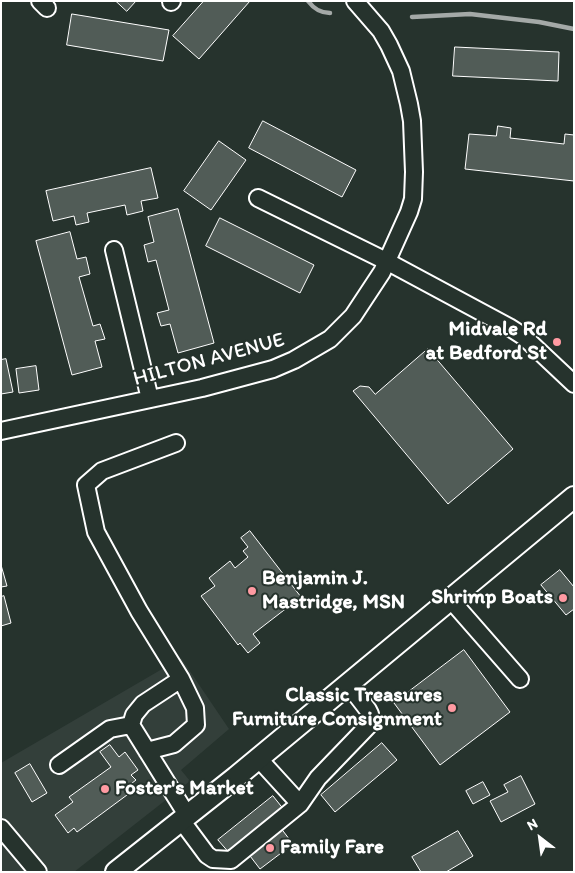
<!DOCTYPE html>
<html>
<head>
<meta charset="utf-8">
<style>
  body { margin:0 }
  #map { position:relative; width:575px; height:873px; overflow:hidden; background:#26332d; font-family:Itim,sans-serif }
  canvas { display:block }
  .frame { position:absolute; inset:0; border:2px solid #fff; pointer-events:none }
  .north { position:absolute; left:515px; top:813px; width:50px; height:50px; -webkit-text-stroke:4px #26332d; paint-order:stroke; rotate:330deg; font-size:14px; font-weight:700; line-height:20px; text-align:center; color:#fff }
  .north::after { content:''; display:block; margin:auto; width:18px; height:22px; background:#fff; clip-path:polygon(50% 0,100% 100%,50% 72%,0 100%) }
</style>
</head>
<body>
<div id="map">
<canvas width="575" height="873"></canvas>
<div class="frame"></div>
<div class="north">N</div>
</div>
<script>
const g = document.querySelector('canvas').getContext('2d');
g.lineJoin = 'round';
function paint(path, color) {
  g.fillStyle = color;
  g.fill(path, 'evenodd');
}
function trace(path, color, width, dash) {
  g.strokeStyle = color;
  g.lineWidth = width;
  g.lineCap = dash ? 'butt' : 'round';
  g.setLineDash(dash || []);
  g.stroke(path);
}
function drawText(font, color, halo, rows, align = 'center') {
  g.font = font + ' Itim,sans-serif';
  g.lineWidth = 4;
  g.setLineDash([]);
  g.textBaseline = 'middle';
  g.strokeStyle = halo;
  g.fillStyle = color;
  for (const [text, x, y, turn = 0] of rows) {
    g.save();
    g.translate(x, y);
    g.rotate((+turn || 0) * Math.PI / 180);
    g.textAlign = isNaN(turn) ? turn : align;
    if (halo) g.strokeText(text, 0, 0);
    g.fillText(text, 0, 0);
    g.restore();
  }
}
paint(new Path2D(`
  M 181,658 L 229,729 L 181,770 L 190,781 L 74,872 L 1,872 L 1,763 Z`), '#333f3a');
trace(new Path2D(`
  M 308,1 C 314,9 320,13 330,13
  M 412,17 L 470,14 L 539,22 L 574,29`), '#a4a9a7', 4.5);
const building = new Path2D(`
  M 116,1 L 136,1 L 127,11 Z
  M 204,1 L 250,1 L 199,59 L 173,36 Z
  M 72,14 L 169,30 L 163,61 L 67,45 Z
  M 455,47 L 559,52 L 558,81 L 453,76 Z
  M 263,121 L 356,170 L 342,197 L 249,148 Z
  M 498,126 L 511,128 L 510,138 L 564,144 L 565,134 L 574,135 L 574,181 L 465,169 L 469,134 L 496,136 Z
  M 219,141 L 246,160 L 211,210 L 184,191 Z
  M 151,168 L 158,198 L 141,201 L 143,211 L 127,215 L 125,205 L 87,213 L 89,222 L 76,225 L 74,216 L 53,221 L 46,191 Z
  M 178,209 L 214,343 L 178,353 L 170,324 L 161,326 L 157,313 L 169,310 L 156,260 L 148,262 L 144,245 L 154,242 L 148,217 Z
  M 220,218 L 314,265 L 300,293 L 206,246 Z
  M 70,232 L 77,259 L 86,257 L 90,274 L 79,277 L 93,326 L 100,324 L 105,339 L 95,341 L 102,367 L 72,375 L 36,241 Z
  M 428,349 L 513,449 L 448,504 L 353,391 L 360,386 L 369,387 L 375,394 Z
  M 6,359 L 13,392 L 1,394 L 1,360 Z
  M 36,366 L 39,390 L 19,393 L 16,369 Z
  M 250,531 L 301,597 L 253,634 L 260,643 L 248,653 L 240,643 L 238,645 L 201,596 L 215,586 L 209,578 L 230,561 L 235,568 L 248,557 L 243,551 L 248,547 L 241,538 Z
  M 1,565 L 7,586 L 1,587 Z
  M 560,570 L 574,587 L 574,609 L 566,615 L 541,585 Z
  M 4,596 L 11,623 L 1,626 L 1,597 Z
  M 464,650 L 510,712 L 440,765 L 394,703 Z
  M 382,743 L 397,760 L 335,812 L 321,795 Z
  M 110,745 L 119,757 L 125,752 L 138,770 L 131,775 L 136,780 L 127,787 L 131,792 L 77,832 L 74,828 L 68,833 L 55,815 L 73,802 L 69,797 L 111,767 L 100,752 Z
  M 30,764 L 47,793 L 32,802 L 15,773 Z
  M 521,776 L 535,804 L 501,822 L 490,801 L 508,792 L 504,785 Z
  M 483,782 L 490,795 L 473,804 L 466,791 Z
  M 273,796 L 285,811 L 231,855 L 218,840 Z
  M 280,827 L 293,844 L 260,869 L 247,852 Z
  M 458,831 L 473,856 L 446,872 L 421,872 L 412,857 Z`);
paint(building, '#515c57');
trace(building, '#fff', 1);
const minor = new Path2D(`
  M 40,1 L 47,8
  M 171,2 L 172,1
  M 258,198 L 388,262 L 509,327 L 523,336 L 574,384
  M 114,250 L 150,399
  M 1,431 L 202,388 L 273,369 L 294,360 L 330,339 L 353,316 L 382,272 L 409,212 L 413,199 L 414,172 L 412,121 L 409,104 L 401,71 L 389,45 L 381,31 L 355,1
  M 450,599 L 520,679
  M 181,679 L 143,704 L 134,715 L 131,725 L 187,815
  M 147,751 L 174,744 L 196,725 L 195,708 L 181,679 L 139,611 L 96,532 L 86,485 L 102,471 L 176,443
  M 258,758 L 300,804
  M 59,765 L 110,729 L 131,725
  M 181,820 L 207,855 L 213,859 L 231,860 L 300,804 L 318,778 L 370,724 L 370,714 L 368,710 L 348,684
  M 1,828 L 38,872`);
const major = new Path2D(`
  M 116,872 L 236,777 L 574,497`);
trace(minor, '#fff', 20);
trace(major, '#fff', 24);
trace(minor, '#26332d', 16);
trace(major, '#26332d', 20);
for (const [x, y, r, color] of [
  [557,342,5,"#ff9aa2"],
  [252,591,5,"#ff9aa2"],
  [563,598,5,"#ff9aa2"],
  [452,708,5,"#ff9aa2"],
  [105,789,5,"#ff9aa2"],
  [270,848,5,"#ff9aa2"]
]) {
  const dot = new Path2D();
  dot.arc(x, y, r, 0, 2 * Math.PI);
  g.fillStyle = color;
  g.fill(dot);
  trace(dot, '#26332d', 2);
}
drawText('bold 21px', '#fff', '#26332d', [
  ["Midvale Rd",547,330],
  ["at Bedford St",547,354],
  ["Benjamin J.",262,579,"left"],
  ["Mastridge, MSN",262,603,"left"],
  ["Shrimp Boats",553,598],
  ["Classic Treasures",442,696],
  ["Furniture Consignment",442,720],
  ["Foster's Market",115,789,"left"],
  ["Family Fare",280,848,"left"]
], 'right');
drawText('21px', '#fff', '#26332d', [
  ["HILTON AVENUE",209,360,-15]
]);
</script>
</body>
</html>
